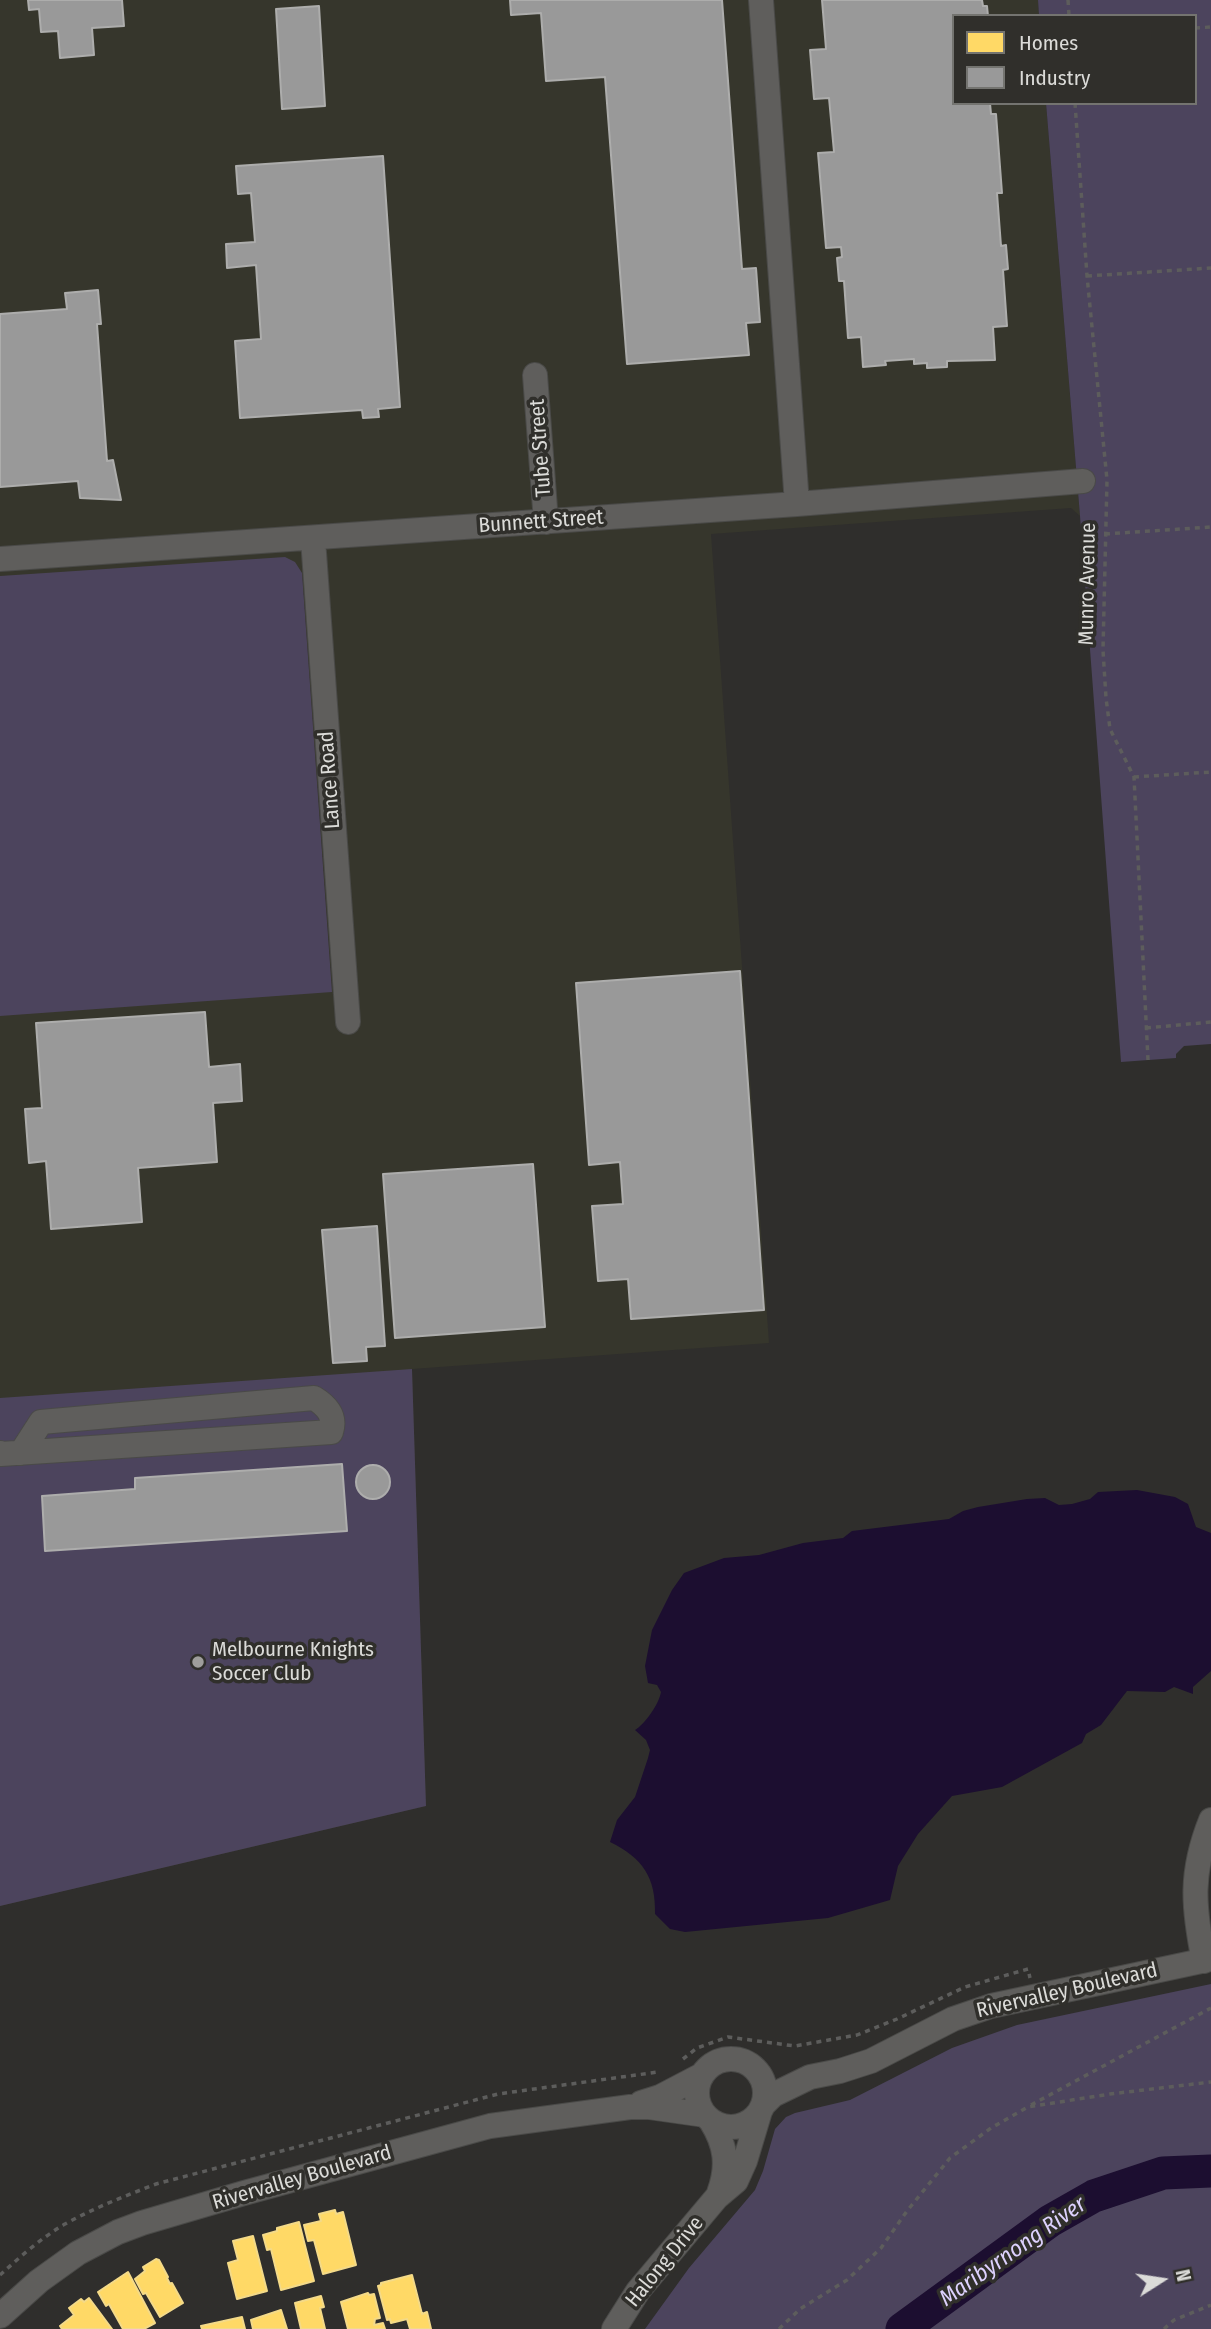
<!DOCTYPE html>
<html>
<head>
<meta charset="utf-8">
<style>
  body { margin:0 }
  #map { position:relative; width:1211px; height:2329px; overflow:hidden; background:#2f2e2c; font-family:"Fira Sans Condensed",sans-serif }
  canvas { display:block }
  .legend { position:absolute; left:952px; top:14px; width:245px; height:91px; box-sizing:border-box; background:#302f2b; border:2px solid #747470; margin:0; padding:9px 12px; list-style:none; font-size:21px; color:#dbdbd8 }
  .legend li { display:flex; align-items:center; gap:14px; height:35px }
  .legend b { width:35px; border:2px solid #747470 }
  .north { position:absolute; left:1127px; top:2245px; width:70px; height:70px; -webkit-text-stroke:5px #302f2b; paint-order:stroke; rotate:78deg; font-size:19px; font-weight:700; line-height:28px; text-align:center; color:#dbdbd8 }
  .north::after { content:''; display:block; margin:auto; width:24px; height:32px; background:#dbdbd8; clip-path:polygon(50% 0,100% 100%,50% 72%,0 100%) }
</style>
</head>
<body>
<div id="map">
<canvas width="1211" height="2329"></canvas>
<ul class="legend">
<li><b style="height:19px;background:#ffd966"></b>Homes</li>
<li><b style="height:19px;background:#999"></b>Industry</li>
</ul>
<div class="north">N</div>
</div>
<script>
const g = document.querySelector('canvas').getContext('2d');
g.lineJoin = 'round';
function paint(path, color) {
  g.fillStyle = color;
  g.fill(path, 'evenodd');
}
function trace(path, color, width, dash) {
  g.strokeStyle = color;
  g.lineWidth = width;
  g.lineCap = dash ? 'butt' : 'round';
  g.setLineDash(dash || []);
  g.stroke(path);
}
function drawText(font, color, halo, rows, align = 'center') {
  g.font = font + ' "Fira Sans Condensed",sans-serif';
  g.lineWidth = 7;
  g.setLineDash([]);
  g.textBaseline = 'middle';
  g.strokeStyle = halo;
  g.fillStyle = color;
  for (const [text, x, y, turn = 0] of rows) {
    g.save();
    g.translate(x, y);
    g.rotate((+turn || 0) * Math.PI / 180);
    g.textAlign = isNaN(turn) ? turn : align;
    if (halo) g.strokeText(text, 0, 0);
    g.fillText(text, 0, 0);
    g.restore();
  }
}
paint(new Path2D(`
  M 0,0 L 1038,0 L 1039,16 L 954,16 L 954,103 L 1046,103 L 1080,516 L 1071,508 L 711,534 L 769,1343 L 412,1369 L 426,1806 L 0,1906 Z`), '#36362c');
paint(new Path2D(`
  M 1038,0 L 1211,0 L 1211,1044 L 1184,1046 L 1176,1054 L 1176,1058 L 1121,1062 L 1080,516 L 1046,103 L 1195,103 L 1195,16 L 1039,16 Z
  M 285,557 L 295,562 L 302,573 L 332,992 L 0,1016 L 0,576 Z
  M 412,1369 L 426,1806 L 0,1906 L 0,1398 Z
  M 1211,1984 L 1211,2329 L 645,2329 L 689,2268 L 755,2190 L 763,2171 L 775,2129 L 786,2117 L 795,2113 L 850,2100 L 952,2048 L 1017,2025 Z`), '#4c445d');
paint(new Path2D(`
  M 1137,1490 L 1175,1497 L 1188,1504 L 1196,1527 L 1211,1533 L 1211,1671 L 1193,1687 L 1193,1694 L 1174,1687 L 1165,1692 L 1127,1691 L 1101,1725 L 1086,1734 L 1082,1743 L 1002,1787 L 952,1796 L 918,1834 L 898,1866 L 890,1900 L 828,1918 L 685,1932 L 670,1929 L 655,1914 C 656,1878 643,1858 610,1842 L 617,1820 L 635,1797 L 648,1758 L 650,1750 L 646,1740 L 635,1730 C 645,1724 659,1704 661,1692 L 657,1685 L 648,1683 L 645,1666 L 652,1630 L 672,1590 L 684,1573 L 724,1558 L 759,1555 L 803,1543 L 843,1538 L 852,1531 L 949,1519 L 963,1511 L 978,1507 L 1027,1499 L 1045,1498 L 1059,1505 L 1072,1504 L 1090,1499 L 1098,1492 Z`), '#1c0e30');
const homes = new Path2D(`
  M 335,2210 L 336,2214 L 343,2212 L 356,2265 L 323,2274 L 314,2240 L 308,2241 L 304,2225 L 321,2221 L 319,2214 Z
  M 299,2222 L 314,2281 L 281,2290 L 271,2249 L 267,2250 L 263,2235 L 277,2231 L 277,2228 Z
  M 253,2236 L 267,2291 L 237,2299 L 228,2263 L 238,2260 L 233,2241 Z
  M 156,2259 L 159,2260 L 168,2277 L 167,2278 L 170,2284 L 172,2283 L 183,2303 L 160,2317 L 146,2293 L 143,2294 L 135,2279 L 145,2271 L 143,2267 Z
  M 128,2272 L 155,2323 L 144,2329 L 123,2329 L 109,2304 L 106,2306 L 98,2292 Z
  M 412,2275 L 422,2314 L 427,2312 L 431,2329 L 410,2329 L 407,2319 L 391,2323 L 390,2319 L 387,2320 L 378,2286 L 381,2285 L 381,2283 Z
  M 368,2293 L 369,2295 L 374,2294 L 380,2318 L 375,2319 L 374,2325 L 383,2323 L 385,2329 L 348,2329 L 341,2302 Z
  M 321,2296 L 324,2307 L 320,2308 L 325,2329 L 301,2329 L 295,2303 Z
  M 89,2298 L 112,2329 L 62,2329 L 60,2326 L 74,2315 L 69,2308 L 81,2299 L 84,2302 Z
  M 281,2310 L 287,2329 L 253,2329 L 251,2320 Z
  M 242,2317 L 245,2329 L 202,2329 L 201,2326 Z`);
paint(homes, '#ffd966');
trace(homes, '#f4da88', 2);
const industry = new Path2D(`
  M 28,0 L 122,0 L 124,26 L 92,28 L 94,55 L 60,58 L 58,31 L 41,32 L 39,9 L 29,10 Z
  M 510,0 L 722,0 L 742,269 L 756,268 L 760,322 L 746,323 L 749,355 L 627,364 L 605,77 L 546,81 L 541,13 L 511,15 Z
  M 822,0 L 982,0 L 983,6 L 987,6 L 988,16 L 954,16 L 954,103 L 990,103 L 991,114 L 996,114 L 1002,193 L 997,193 L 1001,246 L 1006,245 L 1008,269 L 1003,270 L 1007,326 L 993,327 L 995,360 L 947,361 L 947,367 L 927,368 L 927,363 L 914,364 L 914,359 L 885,361 L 886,365 L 863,367 L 861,337 L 848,338 L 844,281 L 839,281 L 837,258 L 842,257 L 841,247 L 826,248 L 818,153 L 834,152 L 829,98 L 814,99 L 810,50 L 826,49 Z
  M 319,6 L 325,106 L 282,109 L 276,9 Z
  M 383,156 L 400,407 L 378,409 L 379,417 L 363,418 L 362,410 L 240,418 L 235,341 L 261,339 L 256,265 L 227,268 L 226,244 L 255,242 L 251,193 L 238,194 L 236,166 Z
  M 98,290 L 101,324 L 97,324 L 107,461 L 113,460 L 121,500 L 80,498 L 78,481 L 0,487 L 0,314 L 67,309 L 65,293 Z
  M 740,971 L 764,1310 L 631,1319 L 628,1279 L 598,1281 L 592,1206 L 623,1204 L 620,1162 L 589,1165 L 576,983 Z
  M 205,1012 L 209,1067 L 240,1064 L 242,1101 L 213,1103 L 217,1162 L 138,1168 L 142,1222 L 51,1229 L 46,1161 L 29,1163 L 25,1109 L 42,1108 L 36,1023 Z
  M 533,1164 L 545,1327 L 395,1338 L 383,1174 Z
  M 377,1226 L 385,1346 L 366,1347 L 367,1361 L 333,1363 L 322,1230 Z
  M 342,1464 L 347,1531 L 45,1551 L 42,1496 L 135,1489 L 135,1478 Z
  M356 1482a17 17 0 1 1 34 0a17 17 0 1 1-34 0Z`);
paint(industry, '#999');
trace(industry, '#adadac', 2);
trace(new Path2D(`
  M 902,2329 L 1050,2221 L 1094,2196 L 1163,2173 L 1211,2171`), '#1c0e30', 33);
const minor = new Path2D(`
  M 761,0 L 797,504
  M 535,375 L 546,522
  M 313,539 L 348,1022
  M 0,559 L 797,504 L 1083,481
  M 0,1453 L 1,1454 L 331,1432 C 336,1416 327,1406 314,1398 L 41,1422 L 21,1453
  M 1204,1961 C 1193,1907 1190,1872 1211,1820
  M697 2093a34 34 0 1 1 68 0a34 34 0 1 1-68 0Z
  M 641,2103 L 660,2097 L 702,2075
  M 763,2105 L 773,2095 L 810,2077 L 840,2071 L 871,2061 L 953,2019 L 991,2006 L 1211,1959
  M 711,2121 C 726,2145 729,2166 719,2193
  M 0,2316 L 39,2281 L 78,2253 L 118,2232 L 142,2223 L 244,2193 L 490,2126 L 630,2107 L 649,2107 L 705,2115
  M 614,2329 L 638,2291 L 717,2197 L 736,2181 L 745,2161 L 760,2111`);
trace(minor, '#4a4a48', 26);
trace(new Path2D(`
  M 1068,0 L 1069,16
  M 1195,28 L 1211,27
  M 1075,103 L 1087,276 L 1107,480 L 1103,650 L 1106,698 L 1110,729 L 1134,777 L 1148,1060
  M 1087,276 L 1211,268
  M 1105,534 L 1211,527
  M 1134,777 L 1211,772
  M 1146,1028 L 1211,1022
  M 683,2059 L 697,2048 L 728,2037 L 795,2046 L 857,2035 L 897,2019 L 965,1987 L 1028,1969 L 1030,1978
  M 1031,2105 L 1211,2008
  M 0,2275 C 20,2257 41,2238 65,2224 C 94,2208 125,2196 156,2184 L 498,2094 L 658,2072
  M 779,2329 L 800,2309 L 847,2280 L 881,2248 L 907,2211 L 950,2158 L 991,2128 L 1028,2107 L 1110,2094 L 1211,2082
  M 1164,2329 L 1174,2320 L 1211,2305`), '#5d5d5c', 3.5, [5, 5]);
trace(minor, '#5f5e5c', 24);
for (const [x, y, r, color] of [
  [198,1662,7,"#9f9e9c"]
]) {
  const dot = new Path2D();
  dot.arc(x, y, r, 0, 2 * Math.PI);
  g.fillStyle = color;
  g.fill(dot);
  trace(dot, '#302f2b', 2.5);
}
drawText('21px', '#dbdbd8', '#302f2b', [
  ["Tube Street",541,448,-94],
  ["Bunnett Street",541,522,-4],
  ["Munro Avenue",1088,584,-89],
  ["Lance Road",330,780,-94],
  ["Rivervalley Boulevard",1067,1991,-13],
  ["Rivervalley Boulevard",302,2178,-16],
  ["Halong Drive",665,2262,-51]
]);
drawText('21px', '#dbdbd8', '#302f2b', [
  ["Melbourne Knights",212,1650],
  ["Soccer Club",212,1674]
], 'left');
drawText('italic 23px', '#ddd1fd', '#302f2b', [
  ["Maribyrnong River",1013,2252,-35]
]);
</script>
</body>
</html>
